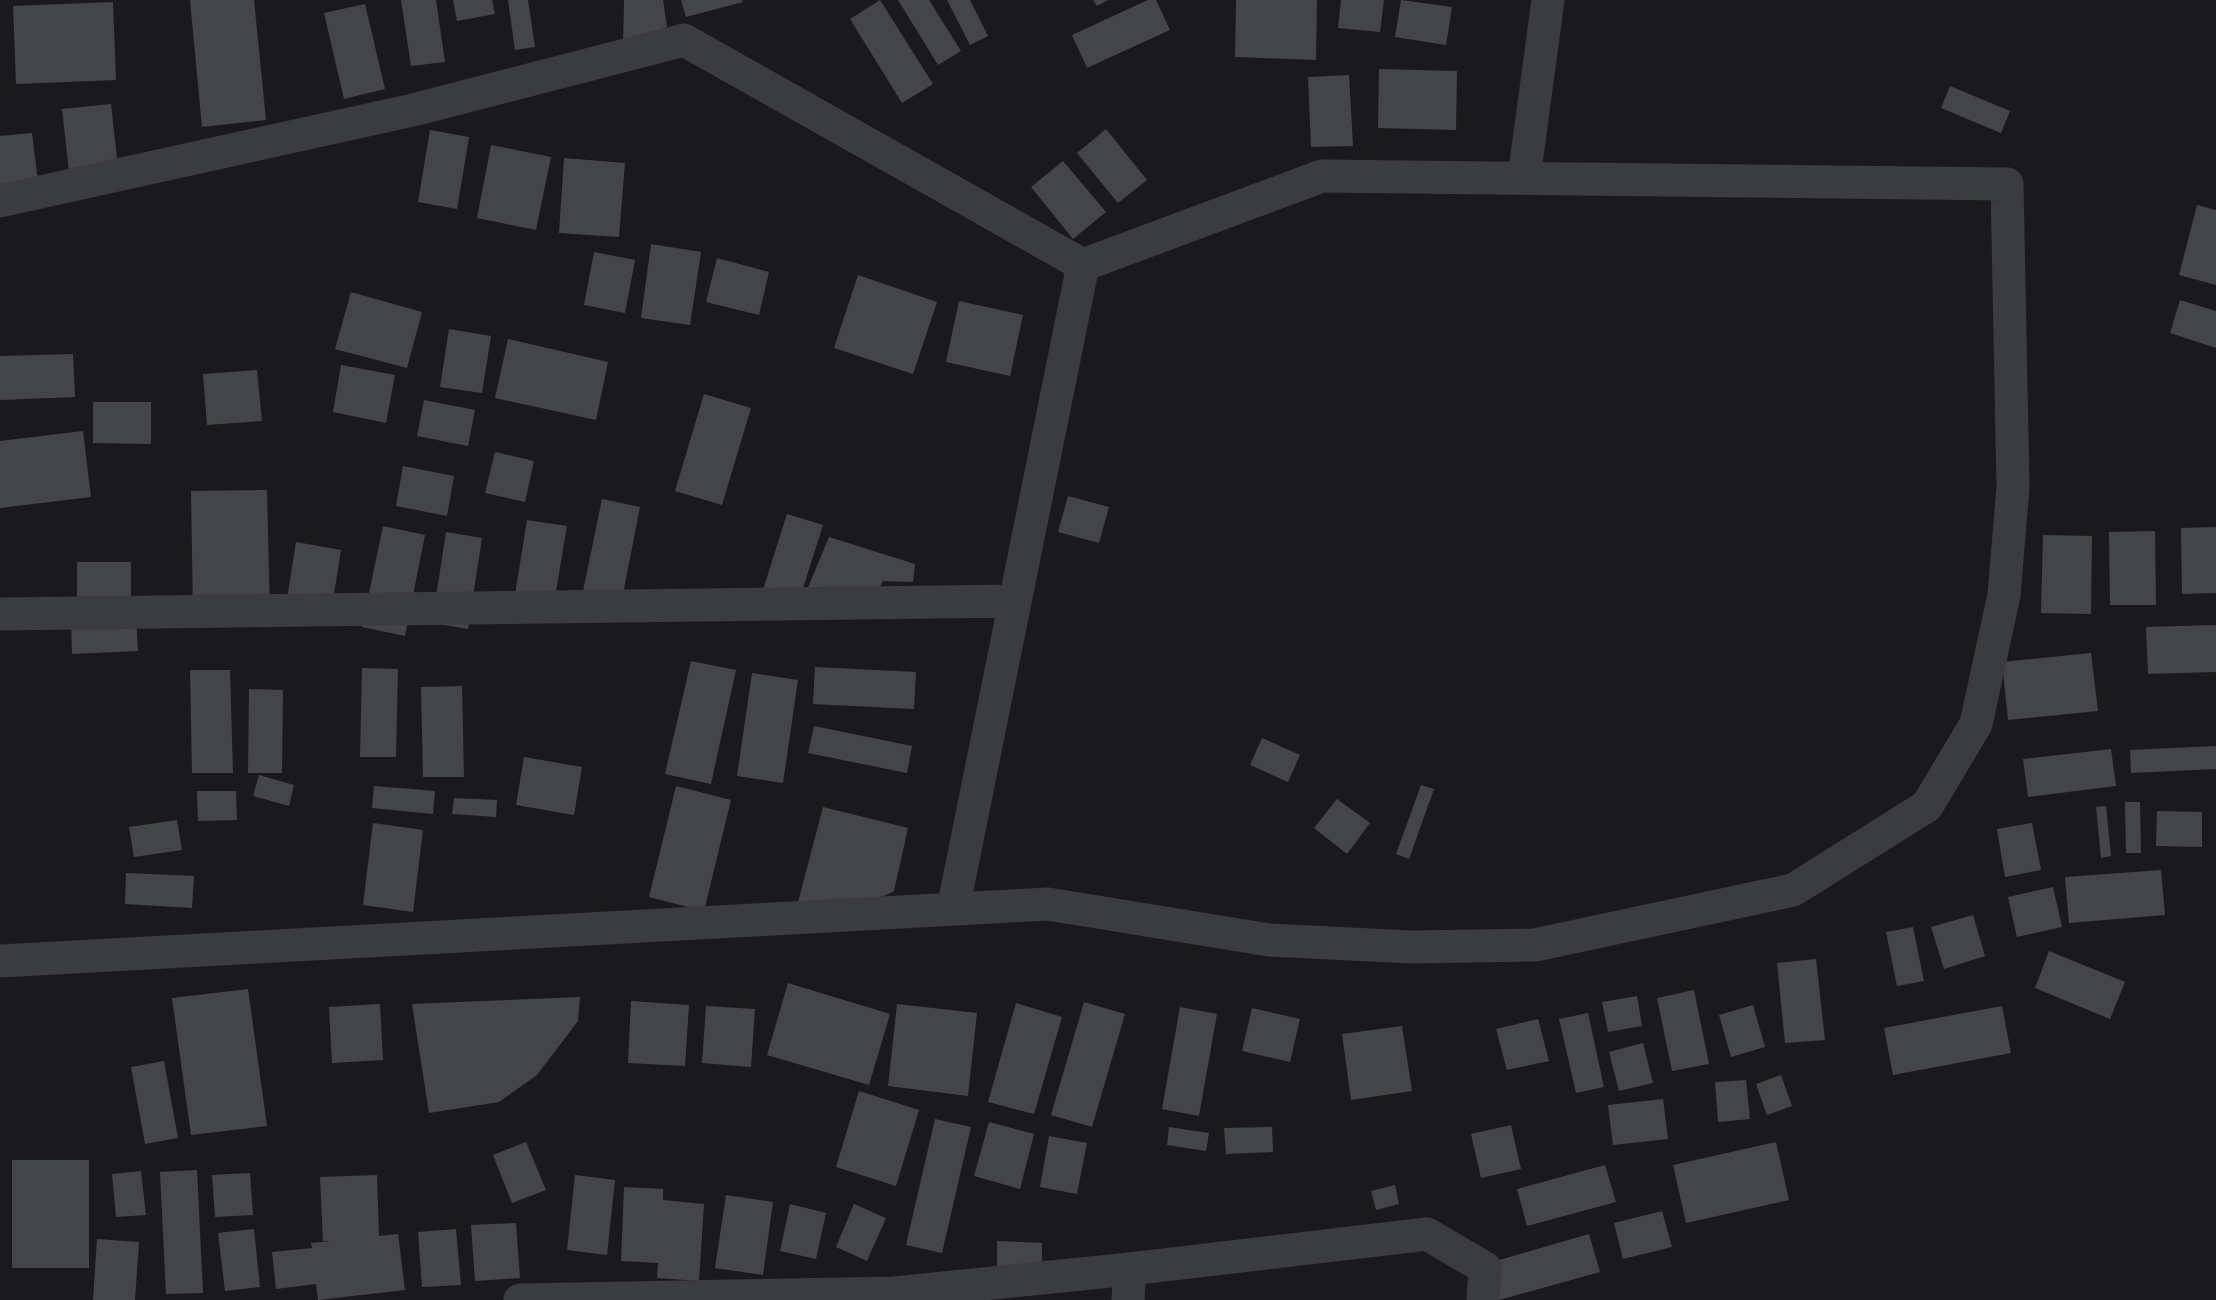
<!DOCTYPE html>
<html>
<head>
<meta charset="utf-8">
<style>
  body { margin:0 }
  canvas { display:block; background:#1a1a1c }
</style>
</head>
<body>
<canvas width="2216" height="1300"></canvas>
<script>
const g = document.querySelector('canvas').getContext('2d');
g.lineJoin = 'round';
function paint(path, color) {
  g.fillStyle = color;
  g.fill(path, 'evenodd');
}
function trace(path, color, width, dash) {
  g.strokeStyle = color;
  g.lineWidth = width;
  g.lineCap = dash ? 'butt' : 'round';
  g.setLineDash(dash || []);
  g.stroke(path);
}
paint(new Path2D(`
  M 190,0 L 254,0 L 266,120 L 202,127 Z
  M 401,0 L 436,0 L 445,62 L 411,66 Z
  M 453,0 L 492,0 L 495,14 L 457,21 Z
  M 508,0 L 528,0 L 535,47 L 515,50 Z
  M 624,0 L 663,0 L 667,27 L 623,45 Z
  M 681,0 L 742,0 L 743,2 L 686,17 Z
  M 880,0 L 933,84 L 902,103 L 850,19 Z
  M 898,0 L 929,0 L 961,51 L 938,65 Z
  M 947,0 L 970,0 L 988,36 L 970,45 Z
  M 1093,0 L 1108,0 L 1097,6 Z
  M 1148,0 L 1156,0 L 1170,30 L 1087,68 L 1072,35 Z
  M 1236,0 L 1317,0 L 1316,60 L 1235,57 Z
  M 1341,0 L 1384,0 L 1380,32 L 1338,28 Z
  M 1401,0 L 1452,7 L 1446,45 L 1395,37 Z
  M 113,2 L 116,80 L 16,84 L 13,6 Z
  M 365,4 L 385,89 L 344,99 L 324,13 Z
  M 1379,69 L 1457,71 L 1456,130 L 1378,128 Z
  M 1349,75 L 1353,146 L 1311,147 L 1308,77 Z
  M 1950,86 L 2010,111 L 2001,133 L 1941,108 Z
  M 111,104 L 118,168 L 69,172 L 62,109 Z
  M 1106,129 L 1147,180 L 1118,203 L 1077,153 Z
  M 430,130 L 469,137 L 457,209 L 418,202 Z
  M 32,133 L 40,199 L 0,203 L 0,136 Z
  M 491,145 L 551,157 L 536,230 L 477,218 Z
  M 564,158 L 625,163 L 619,237 L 559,233 Z
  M 1063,161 L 1106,212 L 1073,239 L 1031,187 Z
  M 2197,205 L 2216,210 L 2216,285 L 2179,275 Z
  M 651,244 L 701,252 L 690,325 L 641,318 Z
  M 594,252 L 635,260 L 625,313 L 584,305 Z
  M 717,258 L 769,272 L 759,315 L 706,302 Z
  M 858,275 L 937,302 L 913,374 L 834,348 Z
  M 351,292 L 422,312 L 407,368 L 335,349 Z
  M 2180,300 L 2216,311 L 2216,348 L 2170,333 Z
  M 959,301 L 1023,315 L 1010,376 L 946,362 Z
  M 449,329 L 491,336 L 482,393 L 440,387 Z
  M 508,339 L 608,362 L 596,420 L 495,398 Z
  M 73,354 L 75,397 L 0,400 L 0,356 Z
  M 341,365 L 395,375 L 386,423 L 333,412 Z
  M 257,370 L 262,421 L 207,425 L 203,374 Z
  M 704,394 L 751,408 L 722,505 L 675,491 Z
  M 424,400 L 475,410 L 468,446 L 417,436 Z
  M 93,402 L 151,402 L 151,444 L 93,443 Z
  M 83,431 L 91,497 L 0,508 L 0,441 Z
  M 495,452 L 534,461 L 525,502 L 485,493 Z
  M 403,466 L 454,476 L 447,516 L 396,506 Z
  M 267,490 L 270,613 L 193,614 L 191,491 Z
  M 1068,496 L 1109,507 L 1099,543 L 1058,532 Z
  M 602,499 L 640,507 L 622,599 L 583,591 Z
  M 787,514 L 823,525 L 797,607 L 761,596 Z
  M 527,520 L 567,526 L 552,615 L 513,607 Z
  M 383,526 L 425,535 L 405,636 L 362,627 Z
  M 2216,527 L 2216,593 L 2182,594 L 2181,528 Z
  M 2155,531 L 2156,605 L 2110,605 L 2109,532 Z
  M 446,532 L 482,538 L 468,629 L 432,623 Z
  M 2043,535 L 2092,536 L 2091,614 L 2041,613 Z
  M 829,537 L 915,564 L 913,582 L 883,581 L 869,609 L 799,609 Z
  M 296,542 L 341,550 L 329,625 L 284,618 Z
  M 77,562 L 131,562 L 131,601 L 77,601 Z
  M 136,615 L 138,651 L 72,654 L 71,619 Z
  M 2216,625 L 2216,672 L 2148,674 L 2146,627 Z
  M 2091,653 L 2098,711 L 2008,720 L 2002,662 Z
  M 691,661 L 736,670 L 711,784 L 665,774 Z
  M 815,667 L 916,672 L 914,709 L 813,704 Z
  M 362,668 L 398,669 L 396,757 L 360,757 Z
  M 190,670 L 230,670 L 233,773 L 192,773 Z
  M 752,673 L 798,680 L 783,783 L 737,776 Z
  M 462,686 L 464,777 L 423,777 L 421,687 Z
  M 249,689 L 283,690 L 282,773 L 248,773 Z
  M 814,726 L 912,746 L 907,773 L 808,753 Z
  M 1262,738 L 1300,755 L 1288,782 L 1250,765 Z
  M 2216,746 L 2216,769 L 2131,773 L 2130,750 Z
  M 2111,749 L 2116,786 L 2028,797 L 2023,759 Z
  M 524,757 L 582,767 L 574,815 L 516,805 Z
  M 259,775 L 294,785 L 289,806 L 253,796 Z
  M 1421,785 L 1434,789 L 1409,859 L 1396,854 Z
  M 374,786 L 435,791 L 433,814 L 372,808 Z
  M 676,786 L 731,800 L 704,911 L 649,897 Z
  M 197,791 L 236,791 L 237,820 L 198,821 Z
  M 454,798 L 497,800 L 496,817 L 452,814 Z
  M 1337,799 L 1370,823 L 1347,854 L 1314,828 Z
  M 2125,802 L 2140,802 L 2141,853 L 2126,853 Z
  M 2106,806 L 2111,856 L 2101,858 L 2096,807 Z
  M 823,807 L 908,828 L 894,891 L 861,907 L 797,906 Z
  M 2157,811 L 2202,812 L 2202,847 L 2156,846 Z
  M 177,820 L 182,850 L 134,857 L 129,827 Z
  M 373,823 L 423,830 L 413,912 L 363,905 Z
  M 2032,823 L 2041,870 L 2005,877 L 1997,829 Z
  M 2161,870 L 2165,915 L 2069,923 L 2065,877 Z
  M 126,873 L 194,876 L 192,908 L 125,904 Z
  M 2053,887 L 2062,927 L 2017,937 L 2008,897 Z
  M 1973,915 L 1985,956 L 1944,969 L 1931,927 Z
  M 1913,927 L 1924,981 L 1897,986 L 1886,932 Z
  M 2049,951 L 2125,982 L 2110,1019 L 2035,988 Z
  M 1816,959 L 1825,1040 L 1785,1043 L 1777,963 Z
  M 788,983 L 890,1014 L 869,1085 L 767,1055 Z
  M 248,989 L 267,1126 L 191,1135 L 172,998 Z
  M 1694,990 L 1709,1064 L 1672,1071 L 1657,998 Z
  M 1637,996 L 1642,1026 L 1608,1032 L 1602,1002 Z
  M 580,997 L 578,1021 L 537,1075 L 499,1102 L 429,1113 L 412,1004 Z
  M 631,1001 L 689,1005 L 685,1066 L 628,1063 Z
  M 1084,1002 L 1125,1014 L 1092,1127 L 1051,1115 Z
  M 1016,1003 L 1062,1017 L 1034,1114 L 988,1102 Z
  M 380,1004 L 383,1060 L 332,1063 L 329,1007 Z
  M 897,1004 L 977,1013 L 968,1096 L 888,1086 Z
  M 1753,1005 L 1765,1047 L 1731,1057 L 1719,1015 Z
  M 706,1006 L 755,1009 L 751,1067 L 702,1063 Z
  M 2002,1006 L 2011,1053 L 1893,1075 L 1884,1028 Z
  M 1180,1007 L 1217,1014 L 1199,1116 L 1162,1109 Z
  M 1252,1008 L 1300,1019 L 1290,1062 L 1242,1051 Z
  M 1588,1013 L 1604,1087 L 1576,1093 L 1559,1019 Z
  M 1538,1019 L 1549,1061 L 1507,1070 L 1496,1029 Z
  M 1402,1026 L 1412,1091 L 1351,1100 L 1342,1034 Z
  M 1643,1043 L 1653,1083 L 1619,1091 L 1609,1052 Z
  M 164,1061 L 178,1138 L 145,1144 L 131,1067 Z
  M 1781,1075 L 1792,1106 L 1767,1115 L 1756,1084 Z
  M 1746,1080 L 1750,1119 L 1718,1122 L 1715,1082 Z
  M 859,1091 L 919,1110 L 896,1186 L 836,1167 Z
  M 1663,1099 L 1668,1139 L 1613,1145 L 1608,1105 Z
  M 935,1119 L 971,1127 L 942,1253 L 906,1245 Z
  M 989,1122 L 1034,1134 L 1020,1189 L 974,1176 Z
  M 1511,1125 L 1521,1169 L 1481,1178 L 1471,1134 Z
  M 1169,1127 L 1209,1133 L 1206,1151 L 1167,1145 Z
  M 1272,1127 L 1273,1152 L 1226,1154 L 1224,1128 Z
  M 1049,1136 L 1087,1143 L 1077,1194 L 1040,1187 Z
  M 526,1142 L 546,1190 L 512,1203 L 493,1155 Z
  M 1776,1142 L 1789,1200 L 1686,1223 L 1673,1165 Z
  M 12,1160 L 89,1160 L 89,1268 L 12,1268 Z
  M 1605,1165 L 1616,1202 L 1527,1226 L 1517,1189 Z
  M 197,1170 L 203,1293 L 166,1294 L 160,1172 Z
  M 141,1171 L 146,1215 L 116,1217 L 112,1174 Z
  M 250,1173 L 253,1215 L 215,1217 L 212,1175 Z
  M 377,1175 L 379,1236 L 398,1234 L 405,1290 L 318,1300 L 316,1284 L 276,1289 L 272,1252 L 312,1248 L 311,1243 L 332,1241 L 323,1241 L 320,1177 Z
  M 575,1175 L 615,1180 L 607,1255 L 567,1250 Z
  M 1395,1185 L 1399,1204 L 1376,1210 L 1371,1191 Z
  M 624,1187 L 663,1189 L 663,1200 L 704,1204 L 699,1281 L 657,1278 L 658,1263 L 621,1261 Z
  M 726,1195 L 773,1202 L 763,1275 L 715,1268 Z
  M 790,1204 L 826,1213 L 816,1259 L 780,1251 Z
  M 854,1204 L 886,1218 L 867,1261 L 836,1247 Z
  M 1662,1211 L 1672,1247 L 1623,1259 L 1614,1223 Z
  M 516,1223 L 520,1278 L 475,1281 L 471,1225 Z
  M 254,1229 L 260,1287 L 225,1291 L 218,1233 Z
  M 456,1229 L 461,1285 L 422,1287 L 418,1232 Z
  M 1589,1234 L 1600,1272 L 1499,1300 L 1489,1263 Z
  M 97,1239 L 139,1242 L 135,1300 L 93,1300 Z
  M 997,1241 L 1042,1243 L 1042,1277 L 997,1275 Z`), '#444549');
trace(new Path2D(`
  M 1524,178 L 1548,0
  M 0,201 L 413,110 L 684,40 L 1083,265
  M 0,614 L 1015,601
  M 0,961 L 1048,904 L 1269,940 L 1411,947 L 1535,945 L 1793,890 L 1927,806 L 1976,724 L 2004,595 L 2013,487 L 2007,184 L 1322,176 L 1083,265 L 953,909
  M 895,1293 L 1130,1269 L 1427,1234 L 1485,1268 L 1483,1300
  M 520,1300 L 895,1293 L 894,1300
  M 1128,1300 L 1130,1269`), '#3b3c40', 33);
</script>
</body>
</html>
